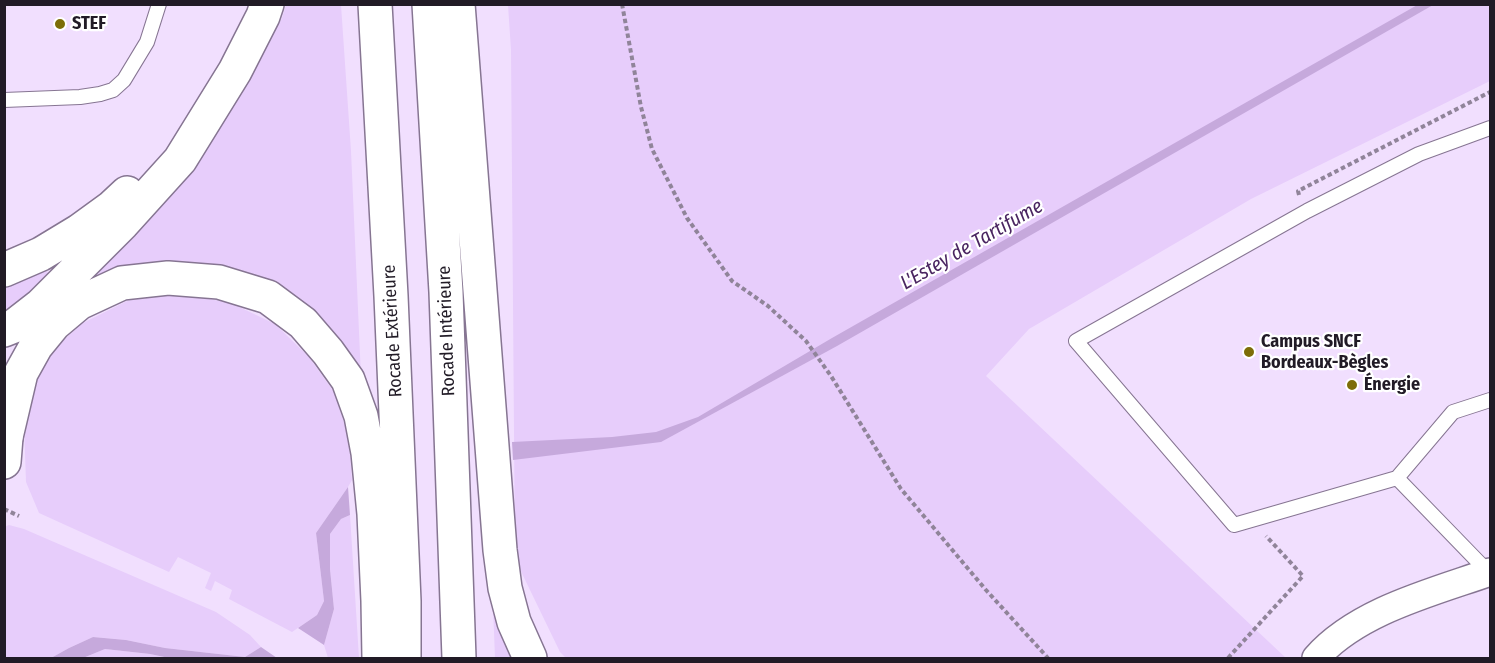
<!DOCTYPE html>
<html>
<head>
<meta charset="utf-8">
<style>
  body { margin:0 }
  #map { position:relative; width:1495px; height:663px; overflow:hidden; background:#f1dffe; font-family:"Fira Sans Condensed",sans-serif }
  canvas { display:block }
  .frame { position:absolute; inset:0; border:6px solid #211b26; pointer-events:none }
</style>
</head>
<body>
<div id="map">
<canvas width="1495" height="663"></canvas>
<div class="frame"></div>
</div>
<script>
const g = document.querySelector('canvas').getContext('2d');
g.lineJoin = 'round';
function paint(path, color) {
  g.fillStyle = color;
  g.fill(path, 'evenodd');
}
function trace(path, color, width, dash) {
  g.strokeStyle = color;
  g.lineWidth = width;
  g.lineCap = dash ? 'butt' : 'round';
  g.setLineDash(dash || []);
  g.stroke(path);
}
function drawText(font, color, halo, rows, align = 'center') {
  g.font = font + ' "Fira Sans Condensed",sans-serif';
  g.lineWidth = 4.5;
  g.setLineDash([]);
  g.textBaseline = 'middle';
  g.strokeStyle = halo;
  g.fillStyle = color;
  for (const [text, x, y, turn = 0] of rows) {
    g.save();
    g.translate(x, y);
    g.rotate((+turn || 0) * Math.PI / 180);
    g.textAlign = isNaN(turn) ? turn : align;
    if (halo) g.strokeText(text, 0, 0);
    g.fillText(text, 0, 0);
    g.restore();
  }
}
paint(new Path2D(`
  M 286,5 L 341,5 L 351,151 L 361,377 L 249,277 L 56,304 L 145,217 L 222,126 L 282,18 Z
  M 508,5 L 1490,5 L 1490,81 L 1251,199 L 1029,329 L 986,376 L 1286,658 L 566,658 L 560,652 L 515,559 L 511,50 Z
  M 45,267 L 48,273 L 46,283 L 5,322 L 5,284 Z
  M 181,294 L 231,303 L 275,324 L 309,357 L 334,392 L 345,426 L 350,453 L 352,480 L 348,487 L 316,533 L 324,601 L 317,615 L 292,632 L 229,599 L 232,590 L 215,581 L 211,591 L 205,588 L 211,573 L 178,557 L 169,572 L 39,513 L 26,482 L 24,424 L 34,379 L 50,353 L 81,324 L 129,300 Z
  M 350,515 L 359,658 L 328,658 L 324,645 L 334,609 L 330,569 L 330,534 L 341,519 Z
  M 9,525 L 24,529 L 216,612 L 250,635 L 261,647 L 245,657 L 165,648 L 126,640 L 93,637 L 69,648 L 51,658 L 5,658 L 4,527 Z
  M 492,581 L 514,658 L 495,658 Z
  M 105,649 L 150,654 L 169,658 L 83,658 Z`), '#e7cdfb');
paint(new Path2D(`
  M 1419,4 L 1433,5 L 837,346 L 661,442 L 513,460 L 512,442 L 612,437 L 656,432 L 698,417 L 832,338 Z
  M 348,487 L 350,515 L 341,519 L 330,534 L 330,569 L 334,609 L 324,645 L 298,628 L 317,615 L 324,601 L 316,533 Z
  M 93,637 L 126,640 L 165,648 L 245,657 L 261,647 L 277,658 L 169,658 L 150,654 L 105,649 L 83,658 L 51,658 L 69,648 Z`), '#c6a9dc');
const service = new Path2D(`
  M 4,100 L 80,97 L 100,94 L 113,90 L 124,80 L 147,42 L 159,4
  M 1490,128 L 1419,154 L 1307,211 L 1076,341 L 1234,525 L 1397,478 L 1453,412 L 1490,400
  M 1397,478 L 1490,574`);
const minor = new Path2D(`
  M 1316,658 C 1357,611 1433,592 1490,572`);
const secondary = new Path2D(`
  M 4,432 L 6,437 L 4,462`);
const motorway = new Path2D(`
  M 375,4 L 391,296 L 404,601 L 404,658
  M 429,4 L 446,292 L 459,658
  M 458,4 L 500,550 L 505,588 L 514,622 L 530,658
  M 4,270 L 41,254 L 79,231 L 112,207 L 127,193
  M 4,330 L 14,326 L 41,305 L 123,223 L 180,160 L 235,71 L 263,16 L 267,4
  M 6,437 L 21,373 L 36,346 L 54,324 L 79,303 L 122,283 L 168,278 L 219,282 L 268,297 L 303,323 L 328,352 L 348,380 L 361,416 L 368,453 L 374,514 L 378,601 L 379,658`);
trace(service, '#867592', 16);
trace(minor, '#867592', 30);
trace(secondary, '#867592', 36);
trace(motorway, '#867592', 36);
trace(new Path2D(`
  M 622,4 L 641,107 L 652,149 L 687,218 L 732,281 L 768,306 L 806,341 L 831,376 L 901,489 L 986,590 L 1048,658
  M 1299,195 L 1298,191 L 1490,92
  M 4,509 L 19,516
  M 1228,658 L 1303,576 L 1266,536`), '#908499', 4, [4.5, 3]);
trace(service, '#fff', 14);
trace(minor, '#fff', 27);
trace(secondary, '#fff', 33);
trace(motorway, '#fff', 33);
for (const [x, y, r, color] of [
  [60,24,6,"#7d6d08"],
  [1249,352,6,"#7d6d08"],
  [1352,385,6,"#7d6d08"]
]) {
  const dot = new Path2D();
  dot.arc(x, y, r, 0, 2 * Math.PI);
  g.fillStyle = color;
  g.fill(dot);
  trace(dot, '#fff', 2);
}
drawText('bold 18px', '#211b26', '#fff', [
  ["STEF",72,24],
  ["Campus SNCF",1261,342],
  ["Bordeaux-Bègles",1261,363],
  ["Énergie",1364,385]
], 'left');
drawText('18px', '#211b26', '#fff', [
  ["Rocade Extérieure",393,331,-93],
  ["Rocade Intérieure",447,331,-92]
]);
drawText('italic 20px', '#4a2561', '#fff', [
  ["L'Estey de Tartifume",972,245,-30]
]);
</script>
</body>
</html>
